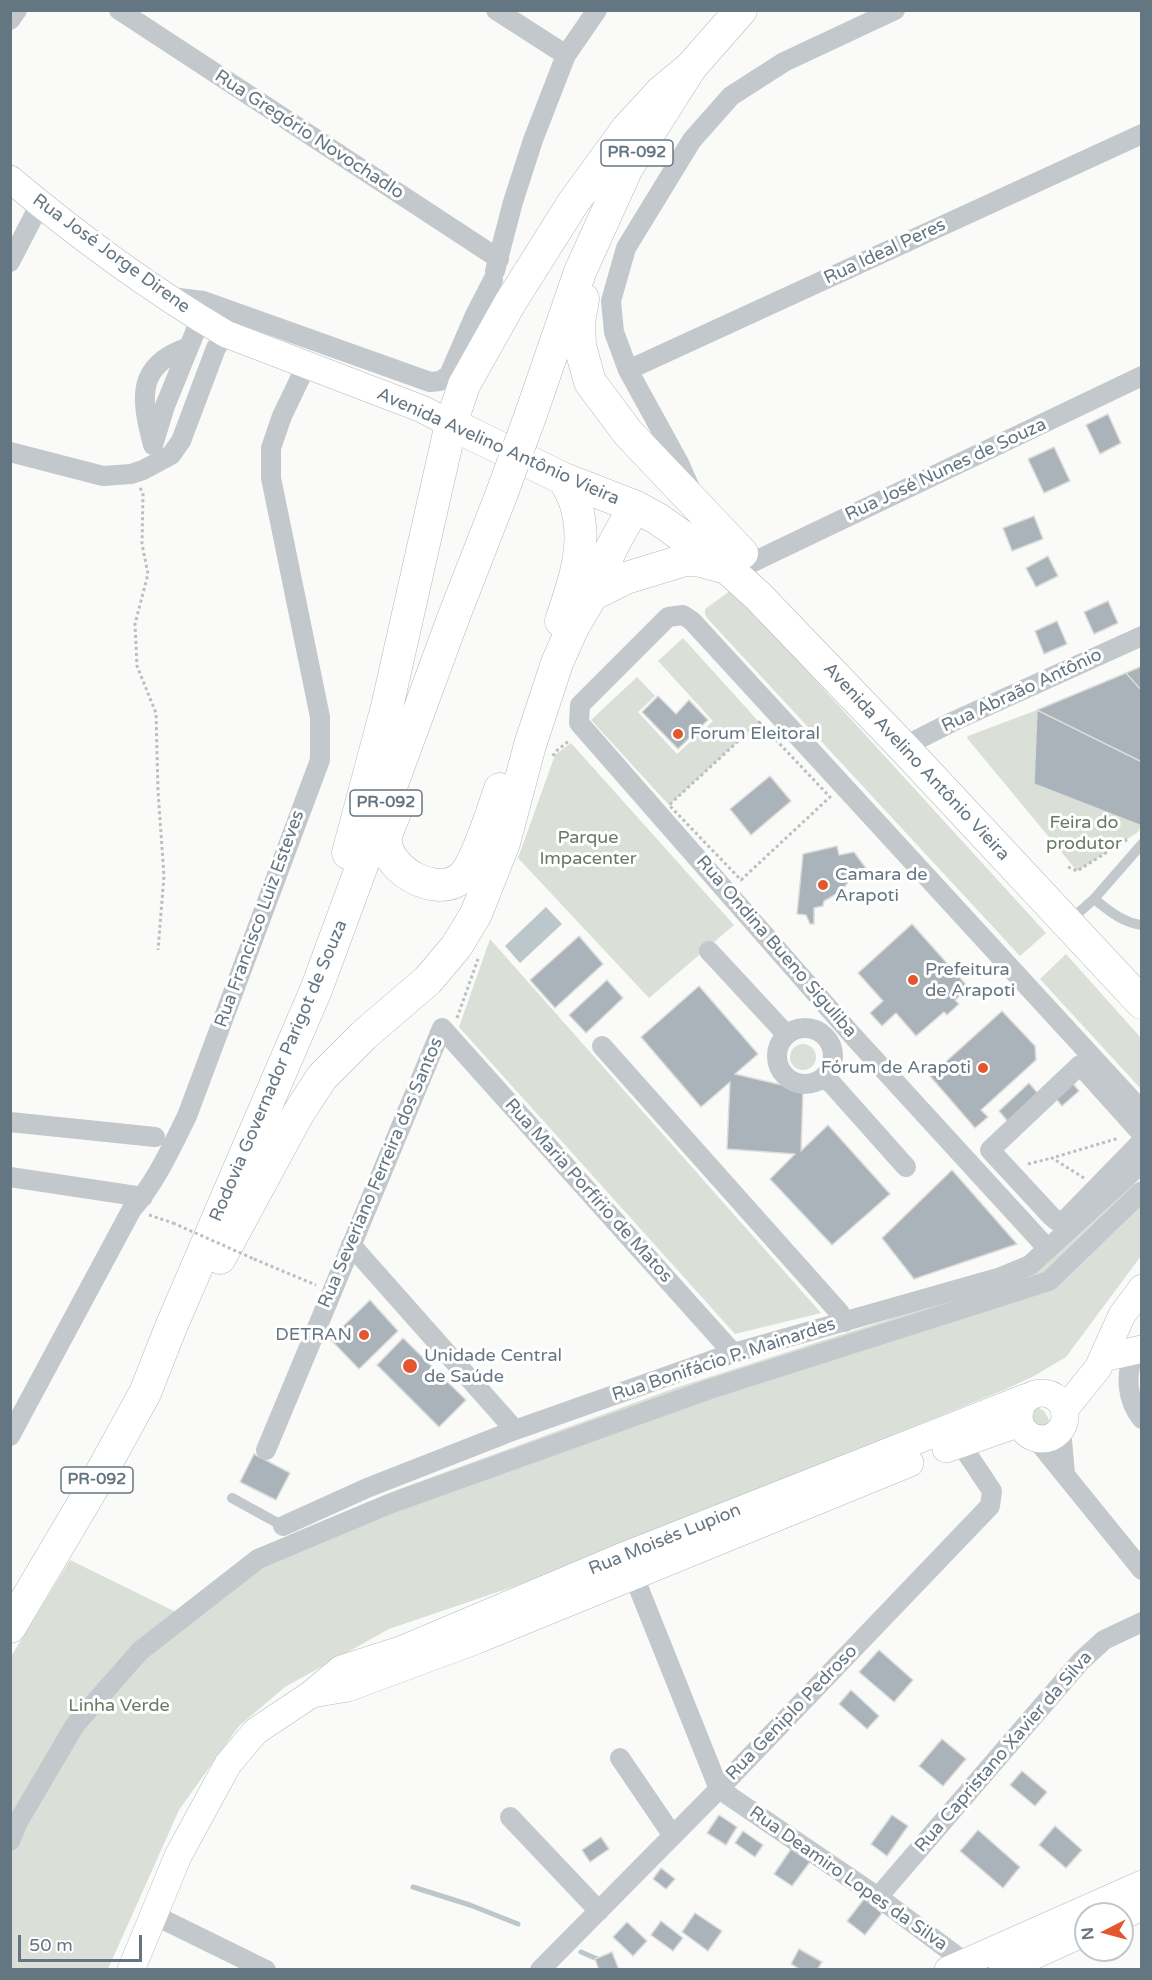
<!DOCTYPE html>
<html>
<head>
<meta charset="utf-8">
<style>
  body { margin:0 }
  #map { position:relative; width:1152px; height:1980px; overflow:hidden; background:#fafaf8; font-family:"Varela Round",sans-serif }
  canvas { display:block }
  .frame { position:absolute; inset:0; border:12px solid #657683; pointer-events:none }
  .north { position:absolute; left:1074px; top:1902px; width:60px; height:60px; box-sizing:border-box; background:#fff; border:2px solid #c1c8cd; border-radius:50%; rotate:264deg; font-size:16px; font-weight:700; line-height:24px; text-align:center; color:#657683 }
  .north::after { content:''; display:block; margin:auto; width:21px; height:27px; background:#e4572e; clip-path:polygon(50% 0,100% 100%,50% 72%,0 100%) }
  .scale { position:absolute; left:18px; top:1935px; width:124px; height:27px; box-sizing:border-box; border:3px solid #657683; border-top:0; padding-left:8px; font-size:18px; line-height:21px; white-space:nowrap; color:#657683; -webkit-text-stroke:4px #fff; paint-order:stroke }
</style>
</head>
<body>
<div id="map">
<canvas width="1152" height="1980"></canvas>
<div class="frame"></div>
<div class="north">N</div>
<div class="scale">50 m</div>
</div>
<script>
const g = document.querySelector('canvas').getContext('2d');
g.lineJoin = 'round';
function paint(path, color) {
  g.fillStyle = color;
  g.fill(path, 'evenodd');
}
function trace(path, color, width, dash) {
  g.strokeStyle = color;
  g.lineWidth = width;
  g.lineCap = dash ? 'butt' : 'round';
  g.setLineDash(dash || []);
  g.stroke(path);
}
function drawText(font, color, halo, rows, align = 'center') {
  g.font = font + ' "Varela Round",sans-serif';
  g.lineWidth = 6;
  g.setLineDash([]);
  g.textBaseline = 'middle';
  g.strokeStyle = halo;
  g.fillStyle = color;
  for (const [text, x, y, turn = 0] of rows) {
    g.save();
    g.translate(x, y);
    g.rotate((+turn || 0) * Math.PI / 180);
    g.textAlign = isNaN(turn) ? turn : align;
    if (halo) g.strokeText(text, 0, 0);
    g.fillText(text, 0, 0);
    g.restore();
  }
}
paint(new Path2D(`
  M 730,591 L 736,593 L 1046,933 L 1020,956 L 708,619 L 705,614 L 705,609 Z
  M 683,638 L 759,722 L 669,805 L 591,720 L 637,677 L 655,696 L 638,712 L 677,754 L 713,721 L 658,661 Z
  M 1037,710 L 1034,784 L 1141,826 L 1138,832 L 1077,871 L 967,738 L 968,736 Z
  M 571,743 L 734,925 L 649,998 L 518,858 L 555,755 Z
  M 490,939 L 821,1313 L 735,1334 L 459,1027 Z
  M 1066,954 L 1141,1038 L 1141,1089 L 1040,979 Z
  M790 1057a13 13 0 1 1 26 0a13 13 0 1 1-26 0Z
  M 1133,1182 L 1141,1197 L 1141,1256 L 1066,1357 L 1034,1376 L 1004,1390 L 536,1579 L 389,1629 L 285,1687 L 239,1726 L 179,1810 L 108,1969 L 11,1969 L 10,1658 L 70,1560 L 178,1613 L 256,1552 L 296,1532 L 402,1488 L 675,1388 L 1005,1282 Z
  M 1038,1407 L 1045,1412 L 1049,1420 L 1045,1428 L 1038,1432 L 1030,1431 L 1027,1412 Z`), '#dadfd7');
paint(new Path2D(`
  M 546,907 L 562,924 L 520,963 L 505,946 Z`), '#bbc7cb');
trace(new Path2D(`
  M 413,1887 L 470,1905 L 518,1924
  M 581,1952 L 602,1961`), '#bbc7cb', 5);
const building = new Path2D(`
  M 1108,414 L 1121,443 L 1100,454 L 1086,425 Z
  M 1054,447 L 1070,481 L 1044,493 L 1028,459 Z
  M 1034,516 L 1043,539 L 1012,551 L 1003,528 Z
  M 1048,556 L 1058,576 L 1036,587 L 1026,568 Z
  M 1108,601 L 1118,623 L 1094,634 L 1084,612 Z
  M 1057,621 L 1067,644 L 1044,654 L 1035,631 Z
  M 1142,666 L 1142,691 L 1126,673 Z
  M 1126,673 L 1142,691 L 1142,762 L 1037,710 Z
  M 658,696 L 676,714 L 689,700 L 708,720 L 678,749 L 642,712 Z
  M 1037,710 L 1142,762 L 1142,826 L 1034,784 Z
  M 770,776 L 791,801 L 751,835 L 730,809 Z
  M 837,846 L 839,855 L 854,852 L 868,871 L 851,870 L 850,879 L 842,891 L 824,901 L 823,906 L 814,908 L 814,924 L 810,924 L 806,915 L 797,914 L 803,854 Z
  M 912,924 L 969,988 L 955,1000 L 959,1004 L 947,1015 L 944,1012 L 916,1036 L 896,1013 L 882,1026 L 870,1013 L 883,1001 L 858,973 Z
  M 579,936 L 603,964 L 555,1008 L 530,980 Z
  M 607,980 L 623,998 L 586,1033 L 569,1015 Z
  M 699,986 L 758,1054 L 735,1074 L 803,1090 L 801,1151 L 828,1125 L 890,1194 L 832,1245 L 770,1179 L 795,1154 L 727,1149 L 730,1082 L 701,1107 L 641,1037 Z
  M 1002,1011 L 1035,1046 L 1036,1060 L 981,1110 L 988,1117 L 975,1128 L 930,1076 Z
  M 1070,1080 L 1079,1091 L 1062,1106 L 1053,1095 Z
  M 1029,1083 L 1040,1096 L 1010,1124 L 999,1111 Z
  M 952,1170 L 1017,1244 L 914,1279 L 882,1238 Z
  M 370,1300 L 398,1331 L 359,1369 L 330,1339 Z
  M 403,1338 L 466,1400 L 439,1427 L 377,1365 Z
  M 254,1454 L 290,1473 L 276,1500 L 240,1482 Z
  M 879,1650 L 913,1680 L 894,1702 L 859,1672 Z
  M 851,1690 L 879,1716 L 867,1729 L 839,1704 Z
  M 942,1739 L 966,1759 L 943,1786 L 919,1766 Z
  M 1022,1771 L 1047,1792 L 1035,1806 L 1010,1785 Z
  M 719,1815 L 737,1827 L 726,1845 L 707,1833 Z
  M 892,1815 L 908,1826 L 887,1856 L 871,1844 Z
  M 1055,1826 L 1082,1850 L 1066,1868 L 1039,1845 Z
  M 978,1830 L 1020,1867 L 1003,1888 L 960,1851 Z
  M 743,1831 L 763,1845 L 755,1857 L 735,1843 Z
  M 601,1837 L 609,1849 L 590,1862 L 582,1850 Z
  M 791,1849 L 810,1862 L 792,1886 L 774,1874 Z
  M 661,1868 L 675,1879 L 666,1889 L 653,1879 Z
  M 864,1899 L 882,1913 L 865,1935 L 847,1921 Z
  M 695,1913 L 722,1931 L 708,1951 L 682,1932 Z
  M 661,1921 L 683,1938 L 673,1951 L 651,1935 Z
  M 627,1922 L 647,1941 L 633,1956 L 613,1937 Z
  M 799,1949 L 822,1962 L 817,1970 L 801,1970 L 791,1964 Z
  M 612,1952 L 619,1970 L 599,1970 L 595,1959 Z`);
paint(building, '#aab3b9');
trace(building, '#dcdcda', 1.5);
const secondary = new Path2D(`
  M 10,179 C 78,236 150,289 226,334 L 422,409 L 451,424
  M 1103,1358 L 1142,1349
  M1019 1416a23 23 0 1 1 46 0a23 23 0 1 1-46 0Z
  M 1064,1410 L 1098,1368 L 1122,1315 L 1142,1288
  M 946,1449 L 1020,1423
  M 312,1694 L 348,1688 L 477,1640 L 910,1463
  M 1122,1916 L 1142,1907
  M 131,1970 L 178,1856 L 228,1764 L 256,1731 L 310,1695 L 341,1669 L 403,1649 L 626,1555 L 1027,1397
  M 948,1970 L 1142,1884
  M 1002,1970 L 1086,1932`);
const primary = new Path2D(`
  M 583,299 L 579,322 L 580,346 L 590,382 L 628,433 L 742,553
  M 531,414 L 580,272 L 627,168 L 691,67 L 741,10
  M 451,424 L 564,479 L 636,507 L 658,519 L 727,568 L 758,596 L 903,747 L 1142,1003
  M 592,595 C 604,563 616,535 636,507
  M 561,621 C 574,583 588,545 576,505 C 574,496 568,487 564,479
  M 394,815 C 391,823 385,834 386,842 C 388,871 437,898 461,878 C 476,866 493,809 500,789
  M 348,853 L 387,707 L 451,424 L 464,385 L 510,303 L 573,203 L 627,129 L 661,92 L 691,67
  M 220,1258 L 298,1114 L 322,1077 L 364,1035 L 428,980 L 456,947 L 476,914 L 504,843 L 530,745 L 557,663 L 573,627 L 592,595 L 626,578 L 685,560 L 697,560 L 727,568
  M 10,1627 L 96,1482 L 145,1393 L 171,1327 L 316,990 L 454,616 L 502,493`);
trace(secondary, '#b3babf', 28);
trace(primary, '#b5babe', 33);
trace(new Path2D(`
  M 140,488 L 143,493 L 142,544 L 148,574 L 135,624 L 137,666 L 156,713 L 158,791 L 164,876 L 158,950
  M 759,722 L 830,797 L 741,880 L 669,805 Z
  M 553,756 L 555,752 L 570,740
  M 1068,867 L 1077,871 L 1128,839
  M 457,1018 L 478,959
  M 1028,1164 L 1052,1158
  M 1084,1178 L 1052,1158 L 1119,1138
  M 149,1215 L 173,1223
  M 254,1259 L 316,1285`), '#bbbfc2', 3, [3, 3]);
trace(new Path2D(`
  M 1094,899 L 1142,844
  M 1068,922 L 1094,899 C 1108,910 1123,923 1142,925
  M 232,1498 L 283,1526`), '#c3c8cc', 10);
trace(new Path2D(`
  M 119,10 L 499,259
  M 496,10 L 566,55
  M 10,20 L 17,10
  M 10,262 L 40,204
  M 495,271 L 513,202 L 533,140 L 566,55 L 597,10
  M 171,297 L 203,301 L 430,382 L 440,381 L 449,375 L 475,315 L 493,280
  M 628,370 L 1142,134
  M 153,445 C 141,399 135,365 189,347 L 200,320
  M 153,445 L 165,406 L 189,347
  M 10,452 L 103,476 L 131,474 L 143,470 L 171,455 L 181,441 L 216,348 L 226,334
  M 690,488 L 679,463 L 628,370 L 614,332 L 611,301 L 626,248 L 692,140 L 731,96 L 784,62 L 895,10
  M 751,563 L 1142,376
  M 903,747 L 952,722 L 1142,636
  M 709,951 L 786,1034
  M777 1056a28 28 0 1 1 56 0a28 28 0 1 1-56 0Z
  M 602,1046 L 839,1312 L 845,1322
  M 823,1078 L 832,1084 L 906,1167
  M 10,1122 L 155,1137
  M 1142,1134 L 1080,1065 L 990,1150 L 1051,1216 L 1057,1221 L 1065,1220 L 1142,1141
  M 10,1177 L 143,1197
  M 351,1245 L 515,1430
  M 1048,1249 L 853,1036 L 579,723 L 580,705 L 668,617 L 683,615 L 692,621 L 1142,1111
  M 1135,1352 C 1125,1373 1126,1400 1142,1419
  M 1061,1429 L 1065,1474
  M 10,1436 L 132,1209 C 156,1182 171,1148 187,1116 L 320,760 L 320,717 L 271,478 L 271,448 L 282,416 L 306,366
  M 1035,1438 L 1142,1570
  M 266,1450 L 442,1028 L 733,1353
  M 283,1526 L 367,1488 L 515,1430 L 733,1353 L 1001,1277 L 1030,1265 L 1142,1163
  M 629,1564 L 719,1789 L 878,1897 L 974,1969
  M 620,1758 L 673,1836
  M 510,1817 L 599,1911
  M 10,1841 L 18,1822 L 75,1725 L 140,1651 L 258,1559 L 389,1504 L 710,1389 L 1049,1281 L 1142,1191
  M 878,1897 L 1081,1661 L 1104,1640 L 1142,1622
  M 152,1914 L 266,1970
  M 540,1970 L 719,1789 L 990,1506 L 992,1491 L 960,1443`), '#c3c8cc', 20);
trace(secondary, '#fff', 27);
trace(primary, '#fff', 32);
const primaryBridge = new Path2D(`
  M 502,493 L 531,414`);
trace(primaryBridge, '#b5babe', 33, []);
trace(new Path2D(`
  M 173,1223 L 254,1259`), '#bbbfc2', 3, [3, 3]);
trace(primaryBridge, '#fff', 32);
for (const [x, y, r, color] of [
  [678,734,6,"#e4572e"],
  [823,885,6,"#e4572e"],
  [913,980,6,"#e4572e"],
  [983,1068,6,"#e4572e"],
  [364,1335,6,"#e4572e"],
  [410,1366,8,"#e4572e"]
]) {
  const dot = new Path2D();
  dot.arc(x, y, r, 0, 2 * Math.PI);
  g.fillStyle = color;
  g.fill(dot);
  trace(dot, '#fff', 2);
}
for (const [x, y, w] of [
  [637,153,72],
  [386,803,72],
  [97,1480,72]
]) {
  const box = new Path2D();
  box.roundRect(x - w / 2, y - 13, w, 26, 4.5);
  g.fillStyle = '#fff';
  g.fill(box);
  trace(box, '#657683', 1.5);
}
drawText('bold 16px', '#657683', null, [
  ["PR-092",637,153],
  ["PR-092",386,803],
  ["PR-092",97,1480]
]);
drawText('18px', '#657683', '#fff', [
  ["Rua Gregório Novochadlo",309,135,33],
  ["Rua Ideal Peres",885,252,-25],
  ["Rua José Jorge Direne",111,254,36],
  ["Avenida Avelino Antônio Vieira",498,447,24],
  ["Rua José Nunes de Souza",946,470,-25],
  ["Rua Abraão Antônio",1022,691,-25],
  ["Avenida Avelino Antônio Vieira",916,762,47],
  ["Rua Francisco Luiz Esteves",260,919,-70],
  ["Rua Ondina Bueno Siguliba",776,947,49],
  ["Rodovia Governador Parigot de Souza",279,1071,-67],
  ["Rua Severiano Ferreira dos Santos",381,1173,-67],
  ["Rua Maria Porfírio de Matos",588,1191,48],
  ["Rua Bonifácio P. Mainardes",724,1360,-18],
  ["Rua Moisés Lupion",665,1540,-22],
  ["Rua Geniplo Pedroso",792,1713,-46],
  ["Rua Capristano Xavier da Silva",1004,1752,-49],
  ["Rua Deamiro Lopes da Silva",848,1879,35]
]);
drawText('18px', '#657683', '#fff', [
  ["Forum Eleitoral",690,734],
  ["Camara de",835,875],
  ["Arapoti",835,896],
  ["Prefeitura",925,970],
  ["de Arapoti",925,991],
  ["Fórum de Arapoti",971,1068,"right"],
  ["DETRAN",352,1335,"right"],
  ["Unidade Central",424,1356],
  ["de Saúde",424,1377]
], 'left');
drawText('18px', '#687a64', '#fff', [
  ["Feira do",1084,823],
  ["produtor",1084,844],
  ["Parque",588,838],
  ["Impacenter",588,859],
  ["Linha Verde",119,1706]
]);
</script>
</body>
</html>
